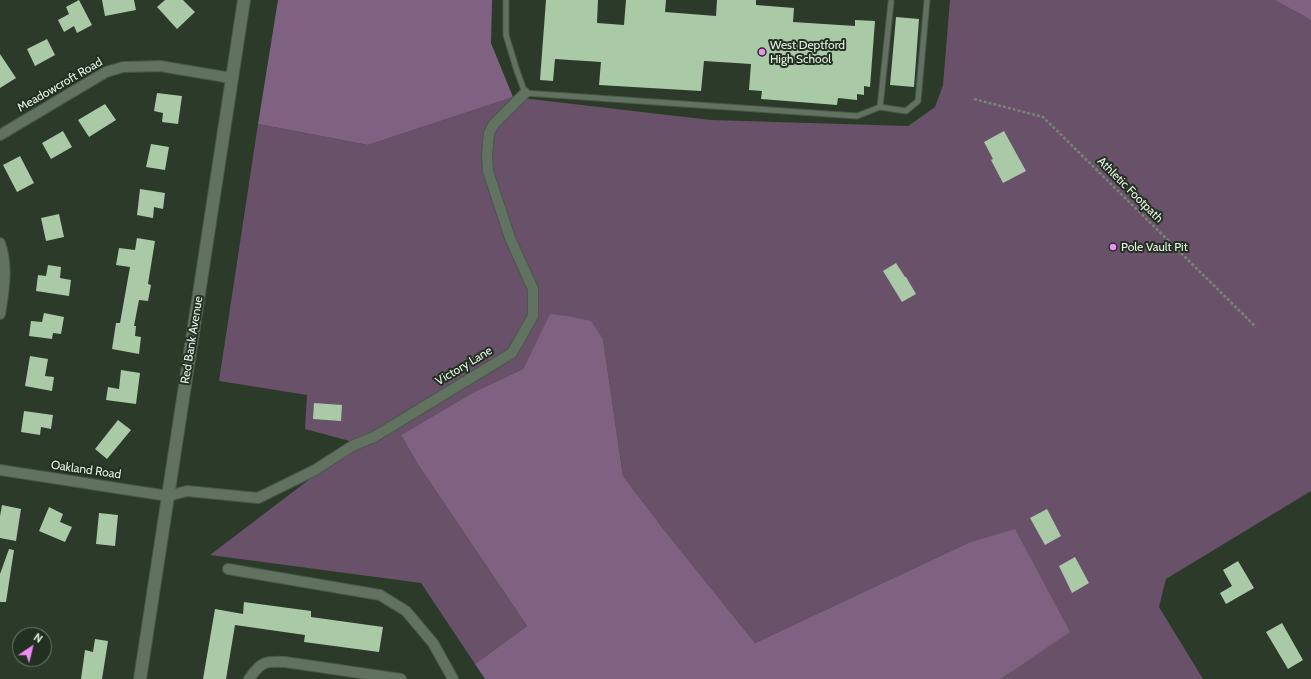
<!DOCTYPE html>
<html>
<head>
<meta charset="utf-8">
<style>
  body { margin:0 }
  #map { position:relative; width:1311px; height:679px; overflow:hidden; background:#2b3a29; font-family:Cabin,sans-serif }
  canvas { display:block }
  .north { position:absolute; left:12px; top:627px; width:40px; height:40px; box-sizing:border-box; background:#213020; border:1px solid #717e70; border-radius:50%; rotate:35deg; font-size:11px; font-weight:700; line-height:16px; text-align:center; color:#e9f2e8 }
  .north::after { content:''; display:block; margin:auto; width:14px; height:18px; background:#ef8bf7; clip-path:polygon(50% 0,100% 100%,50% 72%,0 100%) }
</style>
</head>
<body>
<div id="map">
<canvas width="1311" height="679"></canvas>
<div class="north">N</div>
</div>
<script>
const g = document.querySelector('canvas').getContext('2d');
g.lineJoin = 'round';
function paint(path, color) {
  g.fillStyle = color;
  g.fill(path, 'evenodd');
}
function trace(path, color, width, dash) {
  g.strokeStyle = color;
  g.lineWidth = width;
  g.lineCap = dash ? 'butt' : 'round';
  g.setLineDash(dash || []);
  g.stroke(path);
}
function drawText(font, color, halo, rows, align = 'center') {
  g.font = font + ' Cabin,sans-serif';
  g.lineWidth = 4;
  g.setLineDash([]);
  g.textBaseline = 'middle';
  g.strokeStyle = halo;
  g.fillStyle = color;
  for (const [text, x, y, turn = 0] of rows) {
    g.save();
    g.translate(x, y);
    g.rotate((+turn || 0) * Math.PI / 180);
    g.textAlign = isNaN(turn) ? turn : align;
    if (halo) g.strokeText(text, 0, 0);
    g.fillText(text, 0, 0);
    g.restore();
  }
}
paint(new Path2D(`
  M 950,0 L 1274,0 L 1304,16 L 1311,21 L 1311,491 L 1166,579 L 1159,607 L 1203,679 L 1001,679 L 1069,632 L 968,543 L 755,643 L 665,531 L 623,476 L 603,339 L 550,315 L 523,369 L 474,392 L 401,435 L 417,463 L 527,626 L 475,664 L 421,583 L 210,555 L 357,443 L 305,429 L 307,395 L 219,381 L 258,124 L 368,145 L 513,97 L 711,120 L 908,126 L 935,107 L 943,85 Z`), '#685169');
paint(new Path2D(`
  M 278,0 L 492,0 L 491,43 L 513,97 L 368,145 L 258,124 Z
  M 1274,0 L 1311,0 L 1311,21 L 1304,16 Z
  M 550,314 L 567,316 L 591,321 L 603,339 L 623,476 L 665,531 L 755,643 L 968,543 L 1015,529 L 1070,632 L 1001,679 L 485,679 L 475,664 L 527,626 L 417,463 L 401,435 L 474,392 L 523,369 Z`), '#7f6281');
paint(new Path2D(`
  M 79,0 L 92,25 L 77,33 L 74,26 L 64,32 L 58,20 L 69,14 L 66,7 Z
  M 102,0 L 134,0 L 136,10 L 105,16 Z
  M 165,0 L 183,0 L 195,12 L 177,29 L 157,7 Z
  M 546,0 L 598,0 L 597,23 L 624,25 L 626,0 L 666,0 L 665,12 L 716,16 L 717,0 L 756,0 L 756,5 L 794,8 L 793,22 L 855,26 L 855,20 L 875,21 L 870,87 L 864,86 L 864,95 L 857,94 L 857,100 L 838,98 L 837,105 L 761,99 L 762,91 L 749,90 L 751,64 L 704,61 L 701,91 L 599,85 L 601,62 L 555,59 L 553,81 L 540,80 Z
  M 896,17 L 919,19 L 914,87 L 890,85 Z
  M 47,39 L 55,55 L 35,66 L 27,49 Z
  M 0,54 L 16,78 L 0,88 Z
  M 157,93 L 182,96 L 178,124 L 162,122 L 163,113 L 154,111 Z
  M 105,104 L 116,120 L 89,137 L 78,120 Z
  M 63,131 L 72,147 L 51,159 L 42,143 Z
  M 1004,131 L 1026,171 L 1003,183 L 991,160 L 993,159 L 984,142 Z
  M 151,144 L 169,147 L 165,170 L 146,167 Z
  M 20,156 L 34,183 L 17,192 L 3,165 Z
  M 140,189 L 165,193 L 163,209 L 154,207 L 153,218 L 137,215 Z
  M 59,214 L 64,237 L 46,241 L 41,218 Z
  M 137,238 L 155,241 L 148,284 L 151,285 L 148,301 L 139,300 L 134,326 L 136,326 L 135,336 L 141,337 L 139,354 L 112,349 L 116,323 L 120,323 L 130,267 L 116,265 L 119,248 L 135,250 Z
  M 896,263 L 905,277 L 906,277 L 916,294 L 902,302 L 883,271 Z
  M 48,265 L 61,267 L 60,278 L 71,280 L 69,296 L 36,291 L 38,275 L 46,276 Z
  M 44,313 L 64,317 L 61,334 L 53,333 L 52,339 L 29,336 L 31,321 L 42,322 Z
  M 30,356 L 48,359 L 45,376 L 54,377 L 52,391 L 25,386 Z
  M 121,370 L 140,373 L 136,404 L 106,400 L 108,387 L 119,389 Z
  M 314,403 L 342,405 L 341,421 L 313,419 Z
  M 24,411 L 53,415 L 51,429 L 41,427 L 40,435 L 21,432 Z
  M 118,420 L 131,430 L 107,459 L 95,449 Z
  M 2,505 L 21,509 L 16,541 L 0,538 L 0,516 Z
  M 49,507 L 63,514 L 60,522 L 72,527 L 65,542 L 39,531 Z
  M 1047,509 L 1061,536 L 1045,545 L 1030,518 Z
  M 99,513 L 118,515 L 115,546 L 96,544 Z
  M 9,549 L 14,550 L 6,602 L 0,602 L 0,574 Z
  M 1075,557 L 1089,583 L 1072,593 L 1059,566 Z
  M 1238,561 L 1254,588 L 1226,604 L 1220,593 L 1232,586 L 1223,570 Z
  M 244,602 L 311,611 L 311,617 L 383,627 L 379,652 L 304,642 L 305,635 L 235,625 L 226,679 L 203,679 L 215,609 L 243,614 Z
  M 1282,623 L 1303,660 L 1288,669 L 1266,632 Z
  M 95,639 L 108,641 L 102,679 L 81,679 L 85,650 L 93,652 Z`), '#aac9a7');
const service = new Path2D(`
  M 506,0 L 506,35 L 517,71 L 525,93 L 857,116 L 880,107
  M 891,2 L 880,107 L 906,111 L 918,101 L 927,0`);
const minor = new Path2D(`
  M 0,135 L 106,72 L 123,67 L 160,66 L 231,78
  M 0,243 C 8,266 4,290 0,314
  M 0,470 L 168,496 L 187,491 L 258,498 L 315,470 L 354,445 L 374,437 L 512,353 L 533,316 L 533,289 L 510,238 L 488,171 L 487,156 L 489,133 L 494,124 L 525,93
  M 228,569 L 380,595 L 406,611 L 433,643 L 453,679
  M 249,679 C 261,662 264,661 285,662 L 401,679`);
const tertiary = new Path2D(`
  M 140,679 L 244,0`);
trace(service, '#4b574a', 7);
trace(minor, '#4b574a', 12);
trace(tertiary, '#4b574a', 14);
trace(new Path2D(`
  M 974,99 L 1043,117 L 1256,327`), '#778476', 2.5, [3, 2]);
trace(service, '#617260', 5);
trace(minor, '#617260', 10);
trace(tertiary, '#617260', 12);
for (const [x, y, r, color] of [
  [762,52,4,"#ef8bf7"],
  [1113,247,4,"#ef8bf7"]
]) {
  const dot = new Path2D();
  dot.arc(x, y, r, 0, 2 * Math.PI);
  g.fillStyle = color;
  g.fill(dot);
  trace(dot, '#213020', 1.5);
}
drawText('12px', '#e9f2e8', '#213020', [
  ["West Deptford",770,45],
  ["High School",770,59],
  ["Pole Vault Pit",1121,247]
], 'left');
drawText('12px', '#e9f2e8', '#213020', [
  ["Meadowcroft Road",60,85,-30],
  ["Athletic Footpath",1130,190,45],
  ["Red Bank Avenue",192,340,-81],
  ["Victory Lane",464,366,-31],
  ["Oakland Road",86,470,8]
]);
</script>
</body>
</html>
